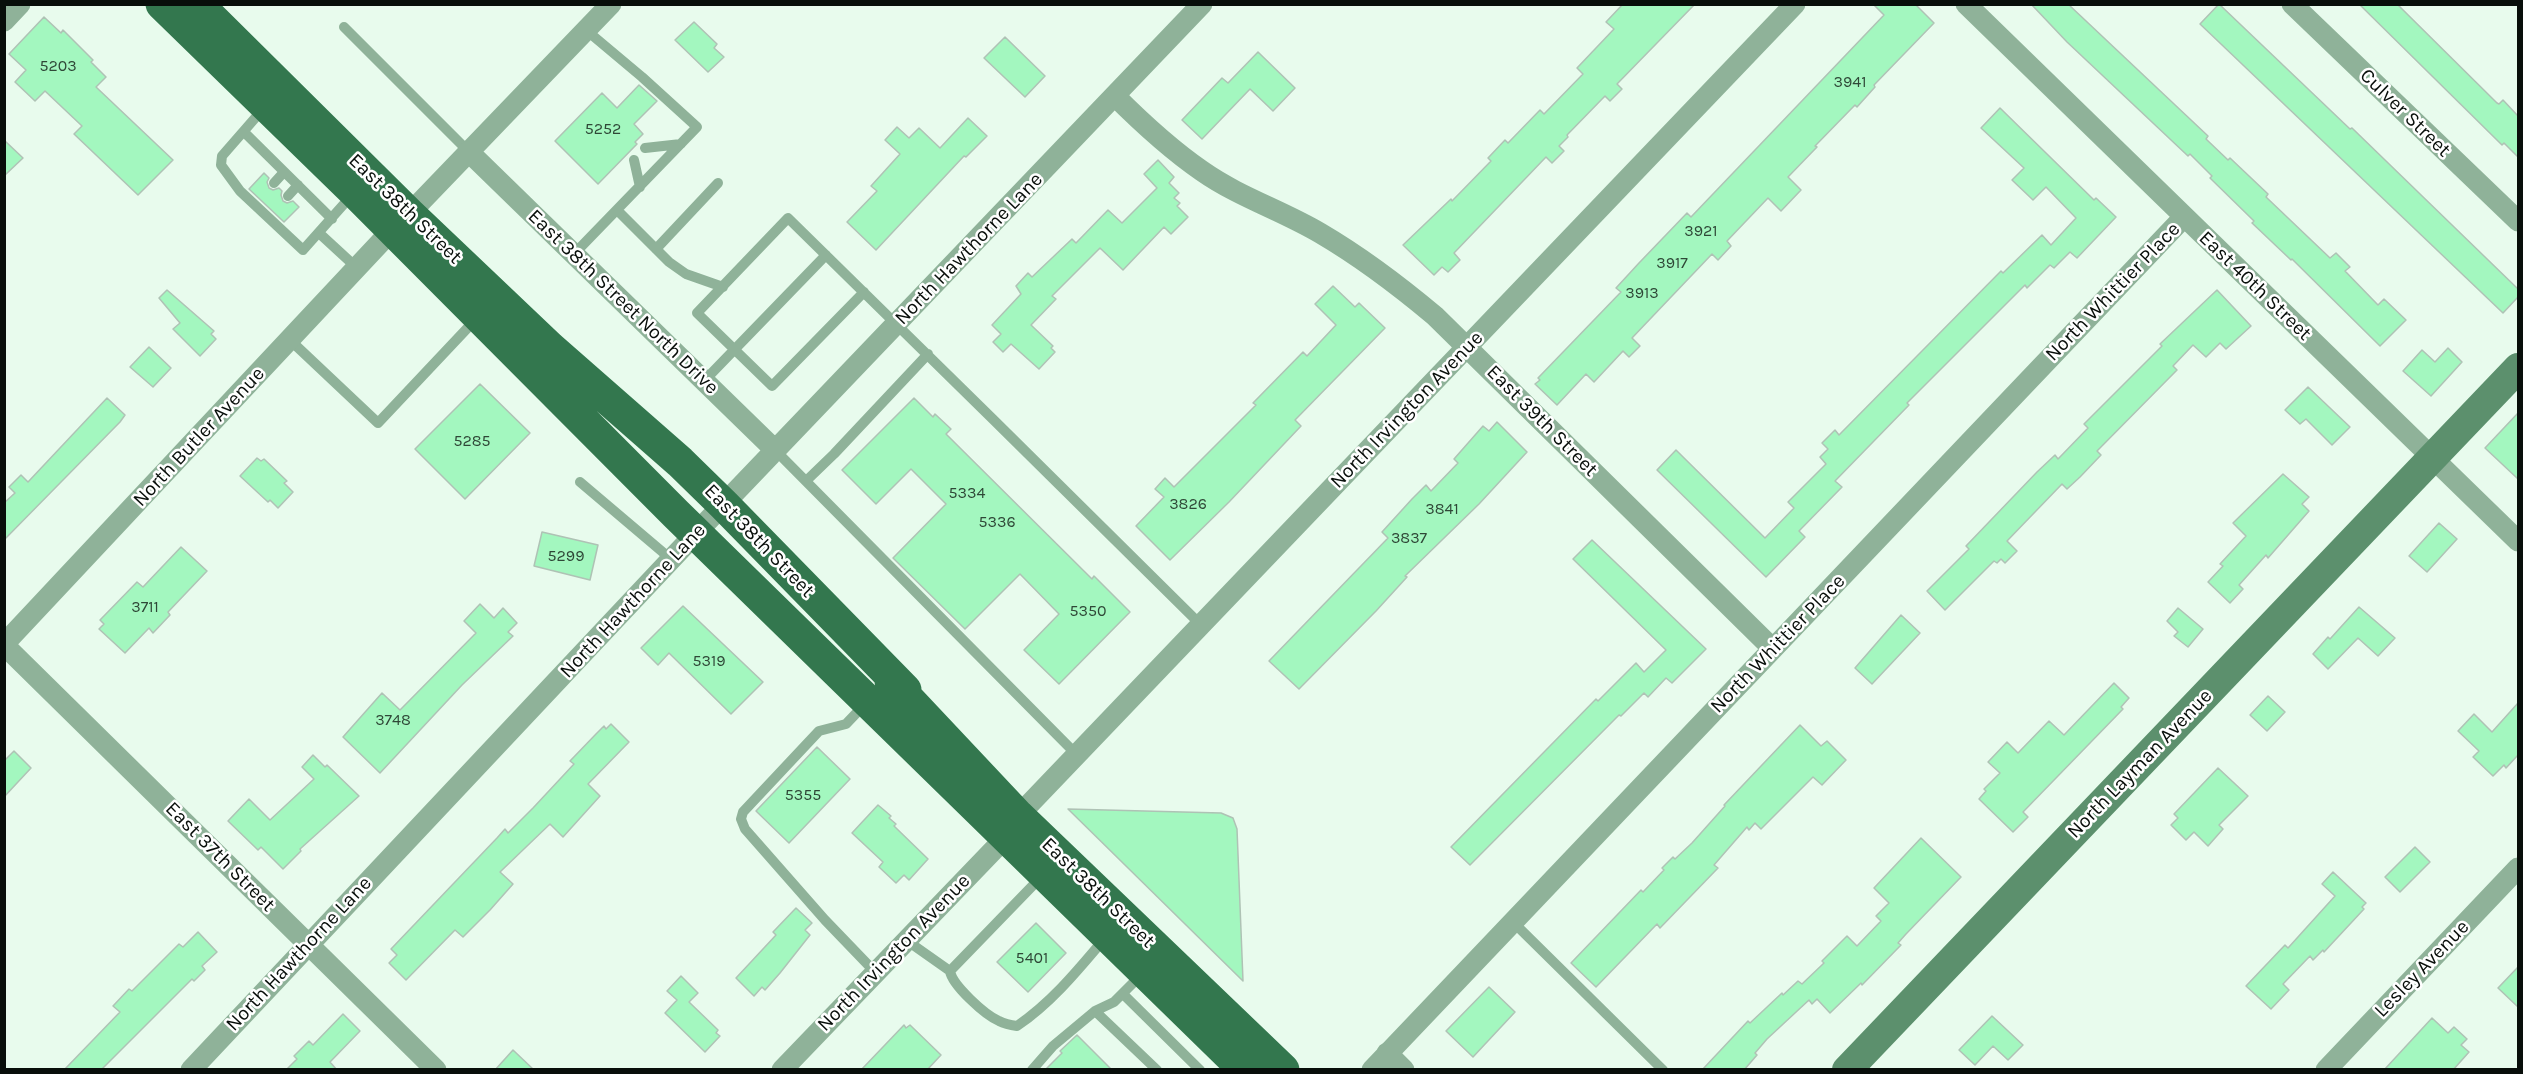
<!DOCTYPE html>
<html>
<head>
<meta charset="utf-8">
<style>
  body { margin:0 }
  #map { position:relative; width:2523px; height:1074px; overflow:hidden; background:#e8fbed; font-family:Karla,sans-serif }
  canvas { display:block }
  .frame { position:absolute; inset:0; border:6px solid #080e0a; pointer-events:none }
</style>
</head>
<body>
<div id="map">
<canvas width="2523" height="1074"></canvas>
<div class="frame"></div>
</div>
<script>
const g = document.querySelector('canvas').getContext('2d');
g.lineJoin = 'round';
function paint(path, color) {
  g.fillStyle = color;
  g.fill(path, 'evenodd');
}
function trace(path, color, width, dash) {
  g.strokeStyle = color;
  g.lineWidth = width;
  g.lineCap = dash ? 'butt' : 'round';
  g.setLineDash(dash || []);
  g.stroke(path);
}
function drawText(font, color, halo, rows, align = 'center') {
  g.font = font + ' Karla,sans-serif';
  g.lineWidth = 5;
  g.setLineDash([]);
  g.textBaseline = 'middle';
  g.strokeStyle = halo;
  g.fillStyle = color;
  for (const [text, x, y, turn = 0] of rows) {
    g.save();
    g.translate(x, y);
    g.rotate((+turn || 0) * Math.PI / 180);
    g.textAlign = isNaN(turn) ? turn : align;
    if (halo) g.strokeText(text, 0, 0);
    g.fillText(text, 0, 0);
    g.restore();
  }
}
const building = new Path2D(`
  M 1623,4 L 1695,4 L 1617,84 L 1622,89 L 1610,101 L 1605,96 L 1567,135 L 1568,137 L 1559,146 L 1564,151 L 1552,163 L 1546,157 L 1454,253 L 1460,260 L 1448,272 L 1442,267 L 1434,275 L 1403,245 L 1451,199 L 1452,201 L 1491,161 L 1488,158 L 1505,140 L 1508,143 L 1540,110 L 1544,114 L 1583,74 L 1577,68 L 1614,29 L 1606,22 Z
  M 1873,4 L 1915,4 L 1934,23 L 1874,85 L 1875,87 L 1857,107 L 1855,105 L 1815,146 L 1817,147 L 1788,177 L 1801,190 L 1781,211 L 1768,198 L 1727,241 L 1731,246 L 1718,260 L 1712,254 L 1632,338 L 1640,346 L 1629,357 L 1623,351 L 1594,382 L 1586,374 L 1557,405 L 1535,384 L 1540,380 L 1538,378 L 1621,292 L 1616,288 L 1639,263 L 1687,213 L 1691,217 L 1884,15 Z
  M 2031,4 L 2068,4 L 2208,136 L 2206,139 L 2228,160 L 2230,158 L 2268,194 L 2266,197 L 2330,258 L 2336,253 L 2350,267 L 2345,271 L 2378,305 L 2384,299 L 2406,320 L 2380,346 L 2292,259 L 2291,260 L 2252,223 L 2254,221 L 2210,178 L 2212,176 L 2190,154 L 2188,156 L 2067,42 Z
  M 2219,4 L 2350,129 L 2352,128 L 2518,289 L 2518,297 L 2503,313 L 2200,24 Z
  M 2359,4 L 2397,4 L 2497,103 L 2499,104 L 2503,100 L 2518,116 L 2518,157 L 2504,143 L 2502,145 Z
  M 44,17 L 61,33 L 63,30 L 93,60 L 91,62 L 106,77 L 96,87 L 173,160 L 138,195 L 74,134 L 82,126 L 45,91 L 35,101 L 15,82 L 26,70 L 9,54 Z
  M 694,22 L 717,44 L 714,48 L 724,57 L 708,72 L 675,40 Z
  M 1005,37 L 1045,76 L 1025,97 L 984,58 Z
  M 1258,52 L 1295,88 L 1273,111 L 1250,89 L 1202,139 L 1182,120 L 1222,78 L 1228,83 Z
  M 639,85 L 657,101 L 634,124 L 643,134 L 635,142 L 637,144 L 598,184 L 555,141 L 602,93 L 617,108 Z
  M 2000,108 L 2094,200 L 2096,198 L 2116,217 L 2077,258 L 2070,252 L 2054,268 L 2050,265 L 2027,288 L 2025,285 L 1907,403 L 1909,405 L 1835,481 L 1842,487 L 1799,531 L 1805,537 L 1766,577 L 1657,470 L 1676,450 L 1765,538 L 1794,508 L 1788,502 L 1826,464 L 1820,457 L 1828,449 L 1822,443 L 1835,430 L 1839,435 L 2001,271 L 2003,273 L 2042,235 L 2051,245 L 2076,218 L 2046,187 L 2033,200 L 2012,180 L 2024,168 L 1981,128 Z
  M 968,118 L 987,136 L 966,157 L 964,156 L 876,250 L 847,222 L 877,191 L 871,186 L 900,154 L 885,140 L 897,127 L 909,138 L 919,128 L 940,148 Z
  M 4,140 L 23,158 L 4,176 Z
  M 1158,160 L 1174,177 L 1169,183 L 1179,193 L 1174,198 L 1180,203 L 1177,206 L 1188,217 L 1171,234 L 1164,227 L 1123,270 L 1100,248 L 1052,296 L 1056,299 L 1031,325 L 1053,346 L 1051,348 L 1055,352 L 1039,369 L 1011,344 L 1003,352 L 993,342 L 1001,334 L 992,325 L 1021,294 L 1016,286 L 1028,273 L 1032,277 L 1072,239 L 1076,243 L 1108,210 L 1122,223 L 1157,188 L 1144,174 Z
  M 264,173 L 269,178 L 267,182 L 269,188 L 273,190 L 279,188 L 282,191 L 281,195 L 283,201 L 287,203 L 293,201 L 299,207 L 284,222 L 249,189 Z
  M 1333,286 L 1355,307 L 1359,303 L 1385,328 L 1295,420 L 1301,426 L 1229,502 L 1170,560 L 1136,526 L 1164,497 L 1155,489 L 1165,478 L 1174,487 L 1256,405 L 1253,403 L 1303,352 L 1307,356 L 1336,325 L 1315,304 Z
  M 167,290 L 214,331 L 211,334 L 216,339 L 200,356 L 173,329 L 180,323 L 159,298 Z
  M 2217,290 L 2251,326 L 2226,349 L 2220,343 L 2206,357 L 2193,345 L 2173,366 L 2177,370 L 2097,451 L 2101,455 L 2080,477 L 2067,489 L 2062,484 L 2007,541 L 2017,551 L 2005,563 L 2001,559 L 1997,563 L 1994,561 L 1945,610 L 1927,591 L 1969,549 L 1966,546 L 2037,472 L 2055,455 L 2058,459 L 2088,428 L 2084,424 L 2162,346 L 2160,344 Z
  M 149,347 L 171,368 L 153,387 L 130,367 Z
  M 2448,348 L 2462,362 L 2431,396 L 2403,371 L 2422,350 L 2435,362 Z
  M 480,384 L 530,433 L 465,499 L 415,449 Z
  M 2308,387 L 2350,427 L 2332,445 L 2306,419 L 2300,424 L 2285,410 Z
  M 107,398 L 125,415 L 120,422 L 4,540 L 4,503 L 15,493 L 9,487 L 21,475 L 28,482 Z
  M 914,398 L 933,417 L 935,414 L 951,429 L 946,434 L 1092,579 L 1094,576 L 1130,612 L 1059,684 L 1024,650 L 1059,614 L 1020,574 L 965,629 L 893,558 L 946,504 L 911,469 L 876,504 L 842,470 Z
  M 2518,413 L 2518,479 L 2485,448 Z
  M 1497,422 L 1527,452 L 1479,504 L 1405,576 L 1407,577 L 1376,611 L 1299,689 L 1269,661 L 1388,538 L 1382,532 L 1412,499 L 1426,485 L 1431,491 L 1458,463 L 1454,459 L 1483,426 L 1489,431 Z
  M 257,458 L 261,461 L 264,459 L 287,481 L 284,483 L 293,492 L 278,508 L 270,500 L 268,502 L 240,476 Z
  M 2283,474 L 2309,497 L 2302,504 L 2309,511 L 2268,558 L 2266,555 L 2239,585 L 2243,589 L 2230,603 L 2208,582 L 2223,566 L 2220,564 L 2246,536 L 2233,523 Z
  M 2439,523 L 2457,539 L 2427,572 L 2409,556 Z
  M 542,532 L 598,545 L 590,580 L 534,566 Z
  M 1592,540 L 1706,649 L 1672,683 L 1666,678 L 1648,697 L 1644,693 L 1621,716 L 1619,715 L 1470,865 L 1451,847 L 1596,699 L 1598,701 L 1636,663 L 1644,672 L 1666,650 L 1573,559 Z
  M 181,547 L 207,571 L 168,612 L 170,615 L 153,633 L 149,628 L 125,653 L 99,629 L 104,624 L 100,620 L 137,582 L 143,587 Z
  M 480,604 L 494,618 L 503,608 L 517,623 L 508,632 L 513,636 L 462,685 L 380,773 L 343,737 L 382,693 L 400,710 L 402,708 L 476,633 L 464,621 Z
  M 683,606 L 763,682 L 731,714 L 669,653 L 658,665 L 641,648 Z
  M 2359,607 L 2395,638 L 2378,656 L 2358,638 L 2328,669 L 2313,654 L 2328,637 L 2330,639 Z
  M 2178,608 L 2203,629 L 2188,647 L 2174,636 L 2178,632 L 2167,621 Z
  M 1901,615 L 1920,633 L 1872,684 L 1855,668 Z
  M 2114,683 L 2129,698 L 2121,707 L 2123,709 L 2023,812 L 2028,817 L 2013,832 L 1979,799 L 1986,791 L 1984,789 L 2000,773 L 1988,762 L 2007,742 L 2018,753 L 2049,721 L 2064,735 Z
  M 2268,696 L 2285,712 L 2267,731 L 2250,715 Z
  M 2518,703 L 2518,755 L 2506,768 L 2504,765 L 2493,776 L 2473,757 L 2479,751 L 2458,731 L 2474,714 L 2492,732 Z
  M 611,724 L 629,742 L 588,784 L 600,796 L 563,837 L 550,824 L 500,872 L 513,884 L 490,910 L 463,937 L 455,930 L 406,980 L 389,963 L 397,955 L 391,949 L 497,838 L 505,829 L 508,833 L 533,808 L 574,764 L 570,761 L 596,734 L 604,726 L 606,729 Z
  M 1800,725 L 1821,746 L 1827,741 L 1846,760 L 1822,785 L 1813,777 L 1761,829 L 1755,823 L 1749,830 L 1747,827 L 1714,865 L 1718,868 L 1660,928 L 1657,924 L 1596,987 L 1571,963 L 1641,890 L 1643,892 L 1664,870 L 1662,868 L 1673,857 L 1675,859 L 1692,843 L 1725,806 L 1724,805 Z
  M 817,747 L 850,779 L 789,843 L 756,811 Z
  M 14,751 L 31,768 L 4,797 L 4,761 Z
  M 313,755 L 325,767 L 327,765 L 359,796 L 300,849 L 301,851 L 283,869 L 261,847 L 258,850 L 228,821 L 249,799 L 270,820 L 314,779 L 302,767 Z
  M 2218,768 L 2248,796 L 2219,825 L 2223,829 L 2208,846 L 2194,832 L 2186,840 L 2171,825 L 2178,818 L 2174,814 Z
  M 878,805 L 891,816 L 889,818 L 896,824 L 894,826 L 928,859 L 909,880 L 904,875 L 896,883 L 879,867 L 883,862 L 852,833 Z
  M 1068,809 L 1221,813 L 1233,818 L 1237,829 L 1243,981 Z
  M 1921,838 L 1961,877 L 1906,934 L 1898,943 L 1901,945 L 1862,985 L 1861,983 L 1830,1013 L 1817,999 L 1812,1004 L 1809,1000 L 1767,1039 L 1755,1053 L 1757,1055 L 1744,1070 L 1702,1070 L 1748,1021 L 1750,1023 L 1782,993 L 1783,995 L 1798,981 L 1802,984 L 1824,963 L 1822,961 L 1847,936 L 1857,946 L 1881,921 L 1876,916 L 1889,903 L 1874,888 Z
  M 2415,847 L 2430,862 L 2400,892 L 2385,877 Z
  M 2333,872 L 2366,903 L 2362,907 L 2364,909 L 2324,952 L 2323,950 L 2313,960 L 2310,956 L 2283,984 L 2289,990 L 2271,1009 L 2246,986 L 2285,945 L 2288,948 L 2335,896 L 2322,884 Z
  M 796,908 L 812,923 L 805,930 L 810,935 L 780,973 L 765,990 L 762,987 L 754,996 L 736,978 L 776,935 L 773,932 Z
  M 1036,923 L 1066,953 L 1028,992 L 997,962 Z
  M 198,932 L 217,952 L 202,966 L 205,970 L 194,981 L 192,979 L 101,1070 L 64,1070 L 120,1012 L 113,1006 L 129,989 L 132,991 L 179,944 L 183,947 Z
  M 2518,967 L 2518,1007 L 2498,988 Z
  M 681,976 L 698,993 L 689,1002 L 718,1030 L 716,1033 L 720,1036 L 705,1052 L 665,1013 L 677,1000 L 667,991 Z
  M 1489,987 L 1515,1012 L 1473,1057 L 1446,1031 Z
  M 343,1014 L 360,1031 L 330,1062 L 337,1070 L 286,1070 L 297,1059 L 294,1056 L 309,1041 L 313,1045 Z
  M 1992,1016 L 2023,1045 L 2008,1060 L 1993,1046 L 1975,1065 L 1959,1050 Z
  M 2432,1018 L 2448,1033 L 2454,1027 L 2467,1039 L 2461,1045 L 2469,1052 L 2453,1070 L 2384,1070 Z
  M 904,1025 L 906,1028 L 910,1025 L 941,1055 L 927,1070 L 861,1070 Z
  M 1077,1035 L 1112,1070 L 1045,1070 L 1062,1053 L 1060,1051 Z
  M 513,1050 L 534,1070 L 495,1070 Z`);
paint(building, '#a3f7bf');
trace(building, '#afc2b5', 1.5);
trace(new Path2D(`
  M 344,27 L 469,152
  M 263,109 L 222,156 L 221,165 L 240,191 L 303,250 L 352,195
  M 244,132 L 332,219
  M 645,148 L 681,144
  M 634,160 L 640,187
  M 274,183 L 284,172
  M 288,196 L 298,185
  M 617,210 L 669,262 L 686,274 L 723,287
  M 319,233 L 357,268
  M 656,249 L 718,183
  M 573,255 L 697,127 L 642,77 L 586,30
  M 864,292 L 772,386 L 697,313 L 788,218 C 926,353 1064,489 1201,625
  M 290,340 L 378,423 L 476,319
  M 704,381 L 826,255
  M 776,451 L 1077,755
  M 806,481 L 834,454 L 928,354
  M 580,482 L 672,560
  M 866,703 L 846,724 L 819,731 L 743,812 L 741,819 L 745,829 L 825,920 L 875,972
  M 1042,876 L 950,971 C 952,985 985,1015 999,1021 C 1005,1024 1010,1025 1017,1026 C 1052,1002 1078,970 1105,938
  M 1513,922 L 1663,1070
  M 906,940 L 950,971
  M 1123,994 L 1200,1070
  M 1095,1011 L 1157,1070
  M 1032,1070 L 1053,1046 L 1095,1011 L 1114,1002 L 1142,974`), '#8fb299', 10);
trace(new Path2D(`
  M 1966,4 L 2518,541
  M 2292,4 L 2518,221
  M 4,21 L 20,4
  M 1115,96 C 1142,123 1170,149 1202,171 C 1239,197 1281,210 1320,233 C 1361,257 1398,285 1435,316 L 1773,649
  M 469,152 L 776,451
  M 409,214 L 611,4
  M 4,644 L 393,229
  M 4,645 L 436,1070
  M 1018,816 L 1795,4
  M 1387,1053 L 1404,1070
  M 191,1070 L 696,533 L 1202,4
  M 782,1070 L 1007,836
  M 1372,1070 L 2184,217
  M 2326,1070 L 2518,868`), '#8fb299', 21);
trace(new Path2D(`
  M 1847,1070 L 2518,368`), '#5c906d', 30);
trace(new Path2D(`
  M 162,4 L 355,192 L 676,514 L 1245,1070
  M 197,4 L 409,214 L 550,348 L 680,462 L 724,505 L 905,690
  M 895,684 L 891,681 L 1018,816 L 1283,1070`), '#33774e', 33);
drawText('16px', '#2f4837', null, [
  ["5203",58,66],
  ["3941",1850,82],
  ["5252",603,129],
  ["3921",1701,231],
  ["3917",1672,263],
  ["3913",1642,293],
  ["5285",472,441],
  ["5334",967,493],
  ["3826",1188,504],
  ["3841",1442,509],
  ["5336",997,522],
  ["3837",1409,538],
  ["5299",566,556],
  ["3711",145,607],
  ["5350",1088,611],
  ["5319",709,661],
  ["3748",393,720],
  ["5355",803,795],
  ["5401",1032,958]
]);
drawText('20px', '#080e0a', '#fff', [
  ["Culver Street",2405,113,44],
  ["East 38th Street",405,209,44],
  ["North Hawthorne Lane",969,249,-46],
  ["East 40th Street",2255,286,44],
  ["North Whittier Place",2113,292,-46],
  ["East 38th Street North Drive",623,302,44],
  ["North Irvington Avenue",1407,410,-46],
  ["East 39th Street",1542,421,45],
  ["North Butler Avenue",199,437,-47],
  ["East 38th Street",759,541,46],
  ["North Hawthorne Lane",633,601,-47],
  ["North Whittier Place",1778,644,-46],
  ["North Layman Avenue",2140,764,-46],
  ["East 37th Street",220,857,45],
  ["East 38th Street",1098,893,44],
  ["North Irvington Avenue",894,953,-46],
  ["North Hawthorne Lane",299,954,-47],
  ["Lesley Avenue",2422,969,-46]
]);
</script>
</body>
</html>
